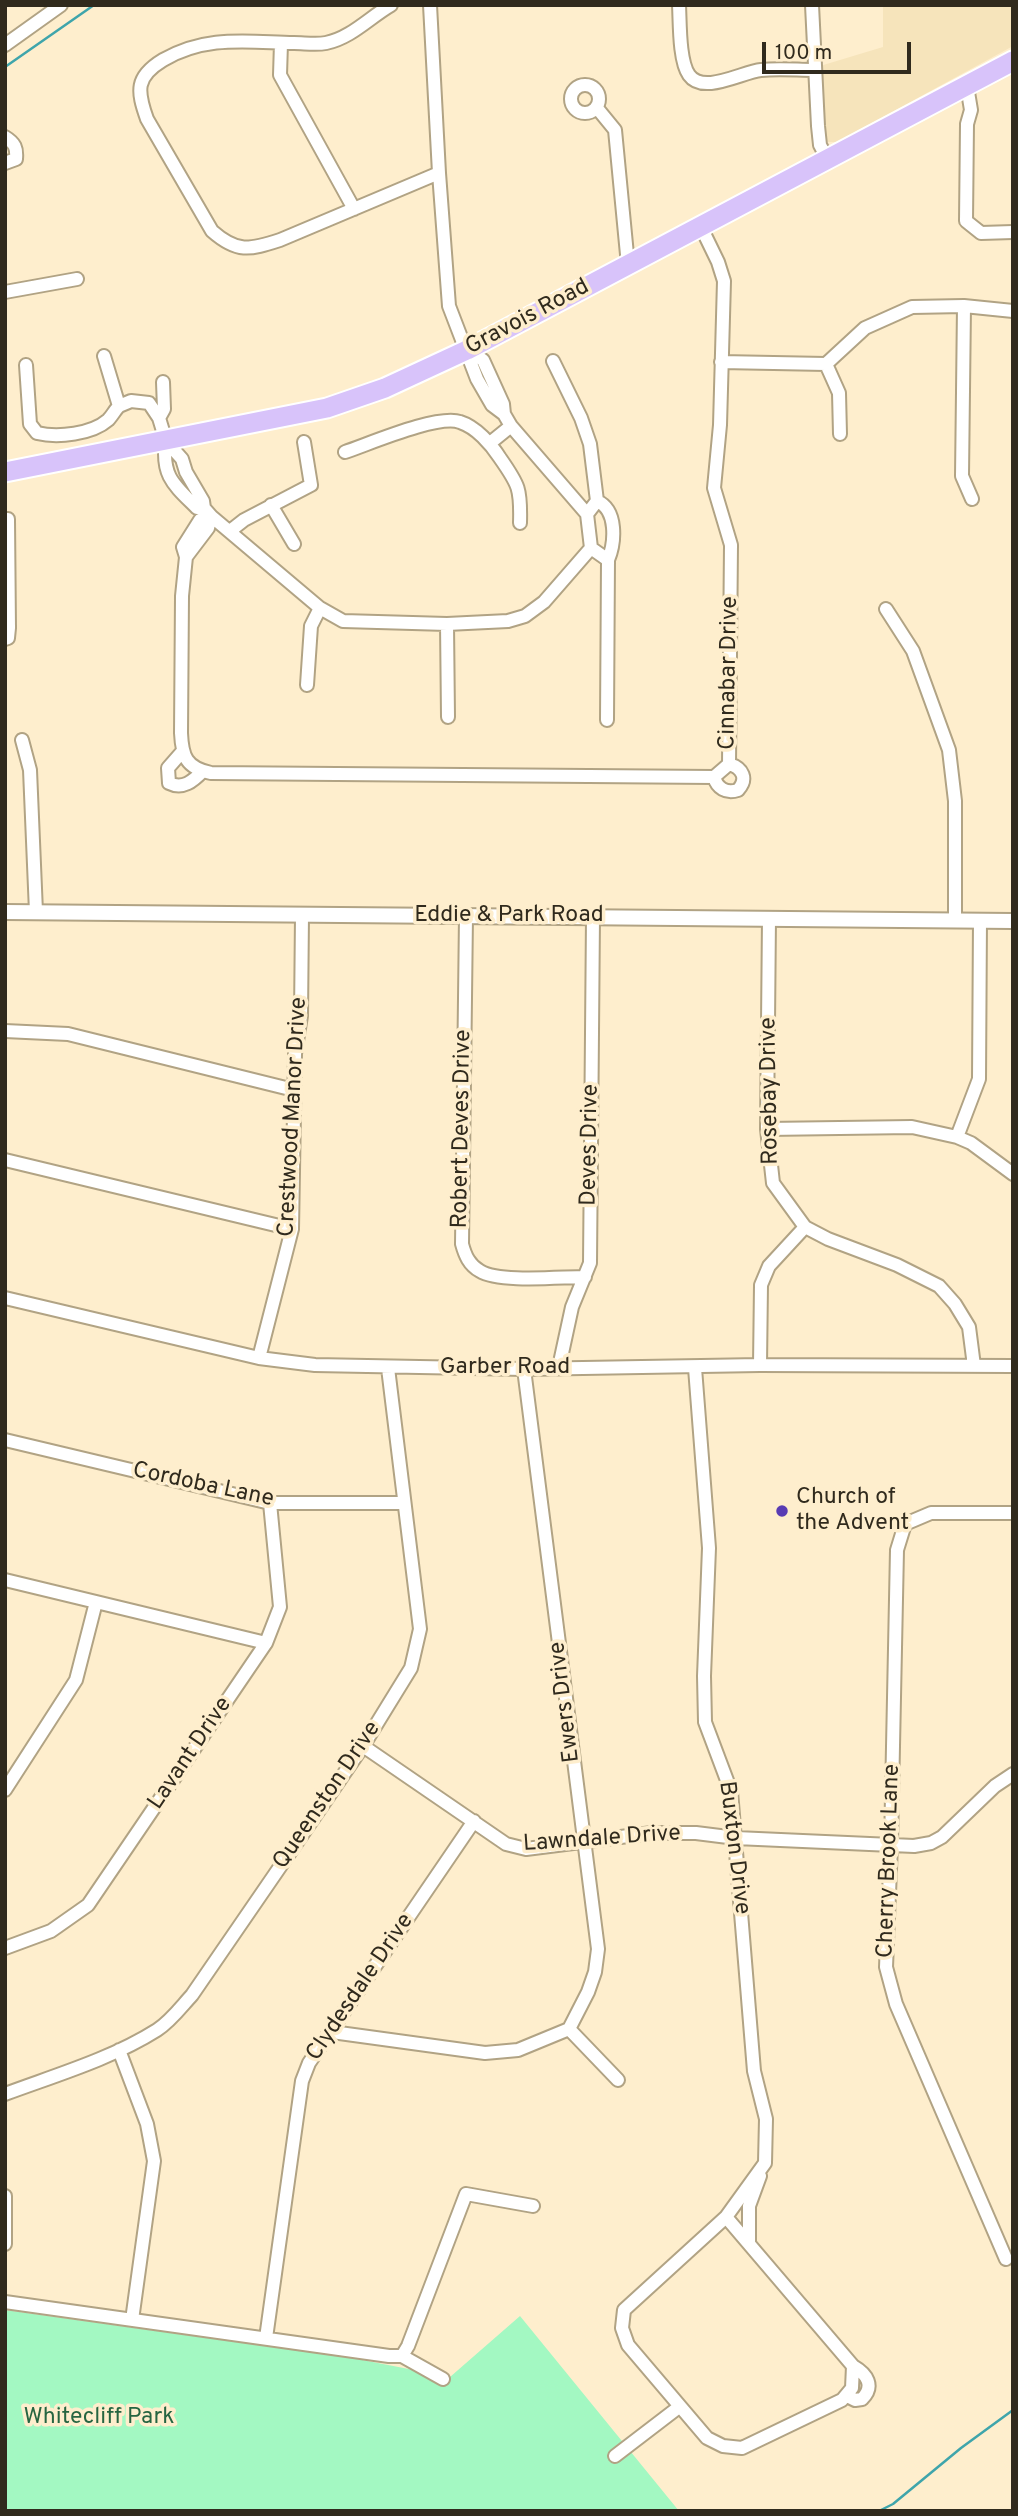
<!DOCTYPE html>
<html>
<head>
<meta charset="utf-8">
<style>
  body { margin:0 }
  #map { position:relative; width:1018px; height:2516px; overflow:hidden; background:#feeecd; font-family:Overpass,sans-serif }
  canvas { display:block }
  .frame { position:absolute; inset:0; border:7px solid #302a1d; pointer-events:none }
  .scale { position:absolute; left:762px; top:42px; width:149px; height:32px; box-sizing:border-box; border:4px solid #302a1d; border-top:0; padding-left:9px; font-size:21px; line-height:24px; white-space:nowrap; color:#302a1d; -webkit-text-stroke:5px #feeecd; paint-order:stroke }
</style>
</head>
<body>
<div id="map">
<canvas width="1018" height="2516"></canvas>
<div class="frame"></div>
<div class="scale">100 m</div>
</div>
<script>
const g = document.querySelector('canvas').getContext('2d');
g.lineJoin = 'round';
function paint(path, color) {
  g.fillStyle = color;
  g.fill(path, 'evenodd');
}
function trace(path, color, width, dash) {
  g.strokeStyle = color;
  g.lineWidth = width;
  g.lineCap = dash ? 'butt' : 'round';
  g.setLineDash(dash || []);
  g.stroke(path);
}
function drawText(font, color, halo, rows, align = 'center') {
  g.font = font + ' Overpass,sans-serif';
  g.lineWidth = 7;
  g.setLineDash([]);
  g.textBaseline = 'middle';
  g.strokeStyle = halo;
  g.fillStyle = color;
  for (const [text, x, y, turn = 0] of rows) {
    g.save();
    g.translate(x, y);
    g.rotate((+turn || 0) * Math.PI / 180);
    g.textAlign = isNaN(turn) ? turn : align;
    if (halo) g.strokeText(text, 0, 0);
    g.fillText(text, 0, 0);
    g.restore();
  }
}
paint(new Path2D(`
  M 883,5 L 1013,5 L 1013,46 L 837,142 L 828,142 L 824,135 L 820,66 L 883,47 Z`), '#f6e4bb');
paint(new Path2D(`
  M 5,2310 L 352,2358 L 450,2377 L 520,2316 L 679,2511 L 5,2511 Z`), '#a3f8c2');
trace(new Path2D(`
  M 5,67 L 94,5
  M 879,2511 L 893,2504 L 961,2448 L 1013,2410`), '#3fa5ab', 2.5);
const minor = new Path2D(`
  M 391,5 C 370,17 351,38 326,43 C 316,45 304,43 294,43 C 246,42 206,35 163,60 C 135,77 137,91 147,119 L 212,231 C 237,253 249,250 280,240 L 439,173
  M 430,5 L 439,173 L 449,306 L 477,379 L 492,405 L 504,414 L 511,426 L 587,514
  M 679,5 C 680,23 679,61 689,75 C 703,95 742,72 761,70 C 779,68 797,70 815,70
  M 812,5 L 818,126 L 820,145 L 828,160
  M 281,43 L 280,75 L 354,209
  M 5,45 L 61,5
  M571 99a14 14 0 1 1 28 0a14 14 0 1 1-28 0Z
  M 967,86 L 971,110 L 967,124 L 966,221 L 981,233 L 1013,232
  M 597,108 L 615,130 L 628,265
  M 5,137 C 15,143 17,148 16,159 L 5,163
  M 5,292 L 77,279
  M 964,306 L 962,476 L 972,499
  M 467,350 L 483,360 L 503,404 L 504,414
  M 104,356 L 119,406 L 131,401 L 149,403 L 159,418 L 166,441 L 182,459 L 186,472 L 203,501 L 204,508 L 211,516 L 320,608 L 343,621 L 447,624 L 508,621 L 525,616 L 544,602 L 591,548
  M 553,361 L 581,418 L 590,444 L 597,501 L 587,514 L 591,548 L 608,560 L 607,720
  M 721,362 L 826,364 L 865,328 L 912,307 L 964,306 L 1013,311
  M 826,364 L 839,393 L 840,434
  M 26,365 L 30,424 L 37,433 C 58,438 92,434 108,420 C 112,416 115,410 119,406
  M 159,418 L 164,409 L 163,382
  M 166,441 C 161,476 174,485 197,508 L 204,508
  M 490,443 L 511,426
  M 345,452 C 369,444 438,414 460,422 C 476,427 491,444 500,458 C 519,485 521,489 520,523
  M 597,501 C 618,510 615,543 608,560
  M 271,505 L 294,544
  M 211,516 L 200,520 L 183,547 L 186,557 L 182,596 L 181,733 C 182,756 186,768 211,773 L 714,777 L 729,764 L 731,545 L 714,488 L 720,425 L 724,281 L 718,262 L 701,227
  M 5,519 L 8,519 L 9,628 L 8,638 L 5,639
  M 230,531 L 244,520 L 311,485 L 304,442
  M 186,557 L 208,528 L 211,516
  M 886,609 L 913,651 L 949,750 L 955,801 L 955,920
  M 447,624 L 448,717
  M 307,685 L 311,626 L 320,608
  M 22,740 L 30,770 L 36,912
  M 182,752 L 168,768 L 169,783 C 183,790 193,781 203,771
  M 714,777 C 717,788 726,794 738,790 C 748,779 743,768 729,764
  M 466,916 L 462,1244 C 465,1255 469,1265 480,1271 C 499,1283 560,1277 585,1277
  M 769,918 L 767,1129 L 773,1183 L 805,1227 L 828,1239 L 897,1265 L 939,1286 L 955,1304 L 969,1327 L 974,1366
  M 5,1031 L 68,1034 L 294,1090
  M 767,1129 L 912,1127 L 957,1137 L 971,1143 L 1013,1174
  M 957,1137 L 979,1079 L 980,920
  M 5,1160 L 292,1229
  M 5,1298 L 259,1358 L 315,1365 L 524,1369 L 760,1365 L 1013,1366
  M 259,1358 L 292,1229 L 295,1054 L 301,1016 L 302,915
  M 760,1365 L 761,1285 L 769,1266 L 805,1227
  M 559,1367 L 572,1307 L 590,1263 L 593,917
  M 695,1368 L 709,1548 L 704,1676 L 705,1722 L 731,1791 L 754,2071 L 766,2119 L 765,2163 L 726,2217 L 624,2310 L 622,2328 L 628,2345 L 707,2438 L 723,2446 L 742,2448 L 842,2400 L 852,2388 L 853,2366 L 726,2217
  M 5,1440 L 270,1503 L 403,1503
  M 5,1580 L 266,1643
  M 363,1746 L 506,1844 L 526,1849 L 652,1833 L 696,1833 L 736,1838 L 914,1846 L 931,1843 L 942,1837 L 995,1786 L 1013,1774
  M 5,1790 L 76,1680 L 96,1602
  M 5,1948 L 51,1931 L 88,1905 L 266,1643 L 280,1607 L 270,1503
  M 569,2029 L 618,2080
  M 332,2032 L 485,2053 L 518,2050 L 569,2029 L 588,1992 L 595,1972 L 598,1949 L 524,1369
  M 119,2050 L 147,2124 L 154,2161 L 132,2320
  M 5,2094 C 56,2075 111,2059 157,2030 C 171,2021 181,2007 192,1995 L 363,1746 L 411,1668 L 420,1629 L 388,1368
  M 5,2196 L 5,2244
  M 749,2242 L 749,2206 L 760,2176
  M 1006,2259 L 896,2004 L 886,1967 L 891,1845 L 897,1550 L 905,1524 L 931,1513 L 1013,1513
  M 5,2302 L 389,2356 L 402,2356
  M 266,2338 L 302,2081 L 309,2063 L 474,1821
  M 402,2356 L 408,2346 L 466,2194 L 533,2206
  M 402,2356 L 443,2379
  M 847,2396 L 855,2400 L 862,2399 C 875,2386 867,2374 853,2366
  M 615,2456 L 679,2407`);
const tertiary = new Path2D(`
  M 5,912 L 1013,921`);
const primary = new Path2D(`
  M 5,472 L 327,408 L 385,388 L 467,350 L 1013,61`);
trace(minor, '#b1a384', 16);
trace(tertiary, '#b1a384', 18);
trace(primary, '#fff', 23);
trace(minor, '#fff', 12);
trace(tertiary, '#fff', 14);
trace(primary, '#d8c3fa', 19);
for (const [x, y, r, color] of [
  [782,1511,7,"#583bb3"]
]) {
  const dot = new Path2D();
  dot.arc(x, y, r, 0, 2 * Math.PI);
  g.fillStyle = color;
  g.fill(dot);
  trace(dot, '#feeecd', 2.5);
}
drawText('23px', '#302a1d', '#feeecd', [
  ["Gravois Road",528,318,-28],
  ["Cinnabar Drive",730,673,-89],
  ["Eddie & Park Road",509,916],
  ["Rosebay Drive",771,1091,-91],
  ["Crestwood Manor Drive",294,1117,-87],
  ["Robert Deves Drive",463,1129,-89],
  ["Deves Drive",591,1145,-89],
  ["Garber Road",505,1368],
  ["Cordoba Lane",203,1486,12],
  ["Ewers Drive",566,1702,-97],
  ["Lavant Drive",191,1754,-56],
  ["Queenston Drive",328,1796,-56],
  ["Lawndale Drive",602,1840,-4],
  ["Buxton Drive",733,1848,83],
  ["Cherry Brook Lane",890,1861,-88],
  ["Clydesdale Drive",361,1988,-56]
]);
drawText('23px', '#302a1d', '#feeecd', [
  ["Church of",796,1498],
  ["the Advent",796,1524]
], 'left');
drawText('23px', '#266541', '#feeecd', [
  ["Whitecliff Park",99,2418]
]);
</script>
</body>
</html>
